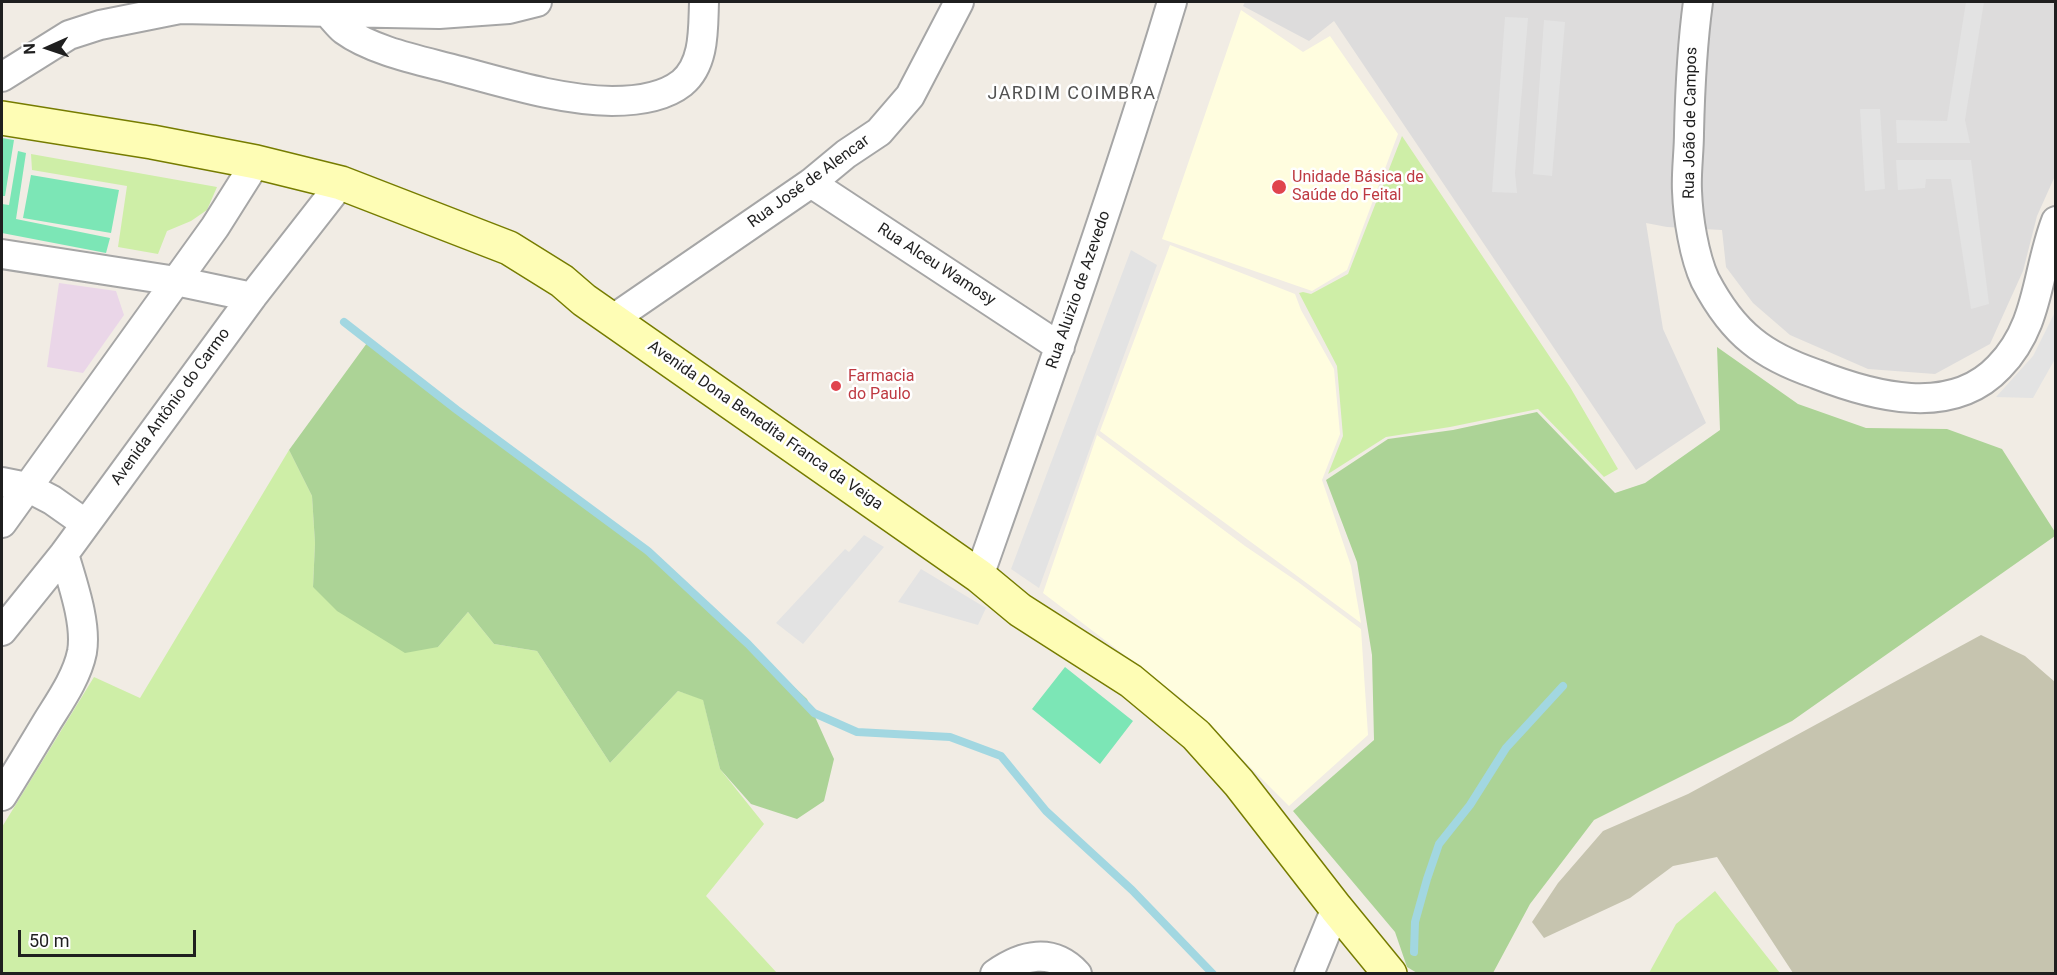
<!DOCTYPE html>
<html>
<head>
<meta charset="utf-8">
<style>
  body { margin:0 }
  #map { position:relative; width:2057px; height:975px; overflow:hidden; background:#f1ece4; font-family:Roboto,sans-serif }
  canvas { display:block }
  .frame { position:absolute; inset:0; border:3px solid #1f1f1f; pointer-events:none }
  .north { position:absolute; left:18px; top:18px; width:60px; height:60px; -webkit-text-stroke:4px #fff; paint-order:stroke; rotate:267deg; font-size:16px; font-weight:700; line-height:24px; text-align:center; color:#1f1f1f }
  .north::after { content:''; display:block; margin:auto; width:21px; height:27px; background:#1f1f1f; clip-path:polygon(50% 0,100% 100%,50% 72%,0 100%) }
  .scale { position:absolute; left:18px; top:930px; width:178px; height:27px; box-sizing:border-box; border:3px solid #1f1f1f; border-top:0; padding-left:8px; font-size:18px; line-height:21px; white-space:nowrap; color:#1f1f1f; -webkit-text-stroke:4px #fff; paint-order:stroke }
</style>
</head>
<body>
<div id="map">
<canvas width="2057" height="975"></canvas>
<div class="frame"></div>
<div class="north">N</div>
<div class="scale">50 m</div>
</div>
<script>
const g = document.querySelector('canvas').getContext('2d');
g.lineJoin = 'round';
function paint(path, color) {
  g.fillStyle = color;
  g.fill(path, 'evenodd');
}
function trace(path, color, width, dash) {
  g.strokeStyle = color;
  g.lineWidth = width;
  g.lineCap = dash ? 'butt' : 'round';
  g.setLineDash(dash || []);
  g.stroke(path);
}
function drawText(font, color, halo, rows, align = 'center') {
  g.font = font + ' Roboto,sans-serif';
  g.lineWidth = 5;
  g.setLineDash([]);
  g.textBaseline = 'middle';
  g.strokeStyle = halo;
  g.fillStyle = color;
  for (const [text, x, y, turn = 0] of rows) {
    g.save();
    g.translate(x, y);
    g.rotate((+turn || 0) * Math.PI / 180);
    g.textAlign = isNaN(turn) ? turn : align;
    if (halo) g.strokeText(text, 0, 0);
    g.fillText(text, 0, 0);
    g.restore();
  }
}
paint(new Path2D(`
  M 1245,2 L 2055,2 L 2055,176 L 2037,216 L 2023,271 L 1990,344 L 1935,374 L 1868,369 L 1790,335 L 1753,303 L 1726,267 L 1722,230 L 1667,227 L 1646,223 L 1663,329 L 1706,423 L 1636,470 L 1334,21 L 1309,41 L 1243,6 Z`), '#dddcdc');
paint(new Path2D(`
  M 59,283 L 116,291 L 124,315 L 83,373 L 47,367 Z`), '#ead6e8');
paint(new Path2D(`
  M 1241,10 L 1303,52 L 1330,36 L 1398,134 L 1347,270 L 1312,291 L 1162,239 Z
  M 1170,245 L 1295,294 L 1301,310 L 1334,369 L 1340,434 L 1322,480 L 1351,566 L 1361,623 L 1100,431 Z
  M 1097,435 L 1245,546 L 1298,582 L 1361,629 L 1368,735 L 1289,806 L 1182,699 L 1043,593 Z`), '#fffddf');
paint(new Path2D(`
  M 1981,635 L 2025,656 L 2055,682 L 2055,973 L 1793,973 L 1717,857 L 1673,866 L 1630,898 L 1544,938 L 1532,922 L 1558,883 L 1603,831 L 1688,794 Z`), '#c6c4af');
paint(new Path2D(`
  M 1402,136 L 1570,387 L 1618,469 L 1604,477 L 1538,409 L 1450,427 L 1386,437 L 1328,474 L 1343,436 L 1337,366 L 1299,293 L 1303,292 L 1311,294 L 1348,274 Z
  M 31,154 L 217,187 L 207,210 L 191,221 L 167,231 L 158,254 L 118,247 L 127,186 L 32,170 Z
  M 289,450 L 312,496 L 315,543 L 313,587 L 438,647 L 468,612 L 494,644 L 537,651 L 610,763 L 678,691 L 703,699 L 720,769 L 764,824 L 706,896 L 777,973 L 2,973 L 2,827 L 94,677 L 140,698 Z
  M 1715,891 L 1780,973 L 1649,973 L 1676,924 Z`), '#ceeea7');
paint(new Path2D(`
  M 367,343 L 648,551 L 807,699 L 834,759 L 824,801 L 797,819 L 751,804 L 720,769 L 703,700 L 678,691 L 610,763 L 537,651 L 494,644 L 468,612 L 438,647 L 405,653 L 337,611 L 313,587 L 315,543 L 312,496 L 289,450 Z
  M 1717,347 L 1798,404 L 1866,428 L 1947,429 L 2002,449 L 2055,532 L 2055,536 L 1792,721 L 1594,820 L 1530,904 L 1493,973 L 1417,973 L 1407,967 L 1395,932 L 1293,811 L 1374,740 L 1372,655 L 1357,562 L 1326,480 L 1388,439 L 1453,430 L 1537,412 L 1615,493 L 1645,483 L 1720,430 Z`), '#acd396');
paint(new Path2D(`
  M 2,138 L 14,140 L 5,196 L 2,196 Z
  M 18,151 L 26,153 L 16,219 L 110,238 L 106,253 L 2,233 L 2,204 L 9,205 Z
  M 31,175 L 119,190 L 111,233 L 23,218 Z
  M 1065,667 L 1133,721 L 1100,764 L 1032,709 Z`), '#7ce6b6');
paint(new Path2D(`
  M 1966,2 L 1984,2 L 1965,120 L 1970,143 L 1897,143 L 1896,120 L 1947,121 Z
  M 1505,17 L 1528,18 L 1515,173 L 1517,193 L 1492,192 Z
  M 1544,20 L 1565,22 L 1552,176 L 1533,174 Z
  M 1860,109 L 1880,109 L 1885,189 L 1865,191 Z
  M 1896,160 L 1971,160 L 1989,304 L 1971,309 L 1951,179 L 1926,179 L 1925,188 L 1898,190 Z
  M 1131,250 L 1157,265 L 1039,588 L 1011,569 Z
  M 2055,312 L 2055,359 L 2033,398 L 1996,397 L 2033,356 Z
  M 864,535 L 884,547 L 803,644 L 776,623 L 845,549 L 849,552 Z
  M 921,569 L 986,608 L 978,625 L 898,602 Z`), '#e3e3e3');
trace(new Path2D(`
  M 344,322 L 457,410 L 648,551 L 748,644 L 814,713 L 857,732 L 950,737 L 1001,756 L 1046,811 L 1132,890 L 1213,974
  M 1414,952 L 1415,922 L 1427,879 L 1439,844 L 1470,805 L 1506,748 L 1563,686`), '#a2d7e1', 8);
const minor = new Path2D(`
  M 1698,2 C 1692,46 1690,88 1689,133 C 1689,152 1686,172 1687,191 C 1688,218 1694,256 1705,280 C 1716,301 1733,326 1752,341 C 1770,356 1793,366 1816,374 C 1872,396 1951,418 1999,367 C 2040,325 2036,273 2056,221
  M 328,13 C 333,18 338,25 344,30 C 374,52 424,61 460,71 C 509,84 560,100 612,101 C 636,101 663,98 682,83 C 705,64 703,29 704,2
  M 2,77 L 69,35 L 100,25 L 180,9 L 439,14 L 509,9 L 537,2
  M 811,183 L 1060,347
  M 2,254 L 176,281 L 252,297
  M 613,319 L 811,183 L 846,154 L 879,132 L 910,96 L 959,2
  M 2,482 L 27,487 L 52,500 L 86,524
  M 2,523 L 215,227 L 256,162
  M 979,576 C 1046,386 1114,195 1172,2
  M 2,631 L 64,554 L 252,297 L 341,183
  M 2,796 C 17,772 32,747 47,722 C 60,701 77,677 82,652 C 87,623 72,582 64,554
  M 995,974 C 1022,955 1052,947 1077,974
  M 1309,974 L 1336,908`);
const secondary = new Path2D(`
  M 2,118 L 152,142 L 256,162 L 341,183 L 509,248 L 562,281 L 584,300 L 979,576 L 1020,610 L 1131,681 L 1196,735 L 1239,783 L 1336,908 L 1390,974`);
trace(minor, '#a6a6a6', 32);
trace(secondary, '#767c00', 36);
trace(minor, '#fff', 28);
trace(secondary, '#fefdb5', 33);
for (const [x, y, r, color] of [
  [1279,187,8,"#e0444e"],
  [836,386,6,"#e0444e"]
]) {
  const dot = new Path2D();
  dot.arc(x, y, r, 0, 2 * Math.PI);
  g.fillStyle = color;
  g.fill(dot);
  trace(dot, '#fff', 2);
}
drawText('16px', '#1f1f1f', '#fff', [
  ["Rua João de Campos",1691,123,-89],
  ["Rua José de Alencar",809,182,-36],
  ["Rua Alceu Wamosy",936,265,33],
  ["Rua Aluizio de Azevedo",1079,290,-71],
  ["Avenida Antônio do Carmo",171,407,-54],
  ["Avenida Dona Benedita Franca da Veiga",765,426,35]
]);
drawText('16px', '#be3a42', '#fff', [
  ["Unidade Básica de",1292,178],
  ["Saúde do Feital",1292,196],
  ["Farmacia",848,377],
  ["do Paulo",848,395]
], 'left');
g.letterSpacing = '1.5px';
drawText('18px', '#525252', '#fff', [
  ["JARDIM COIMBRA",1072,94]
]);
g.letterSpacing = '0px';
</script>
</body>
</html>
